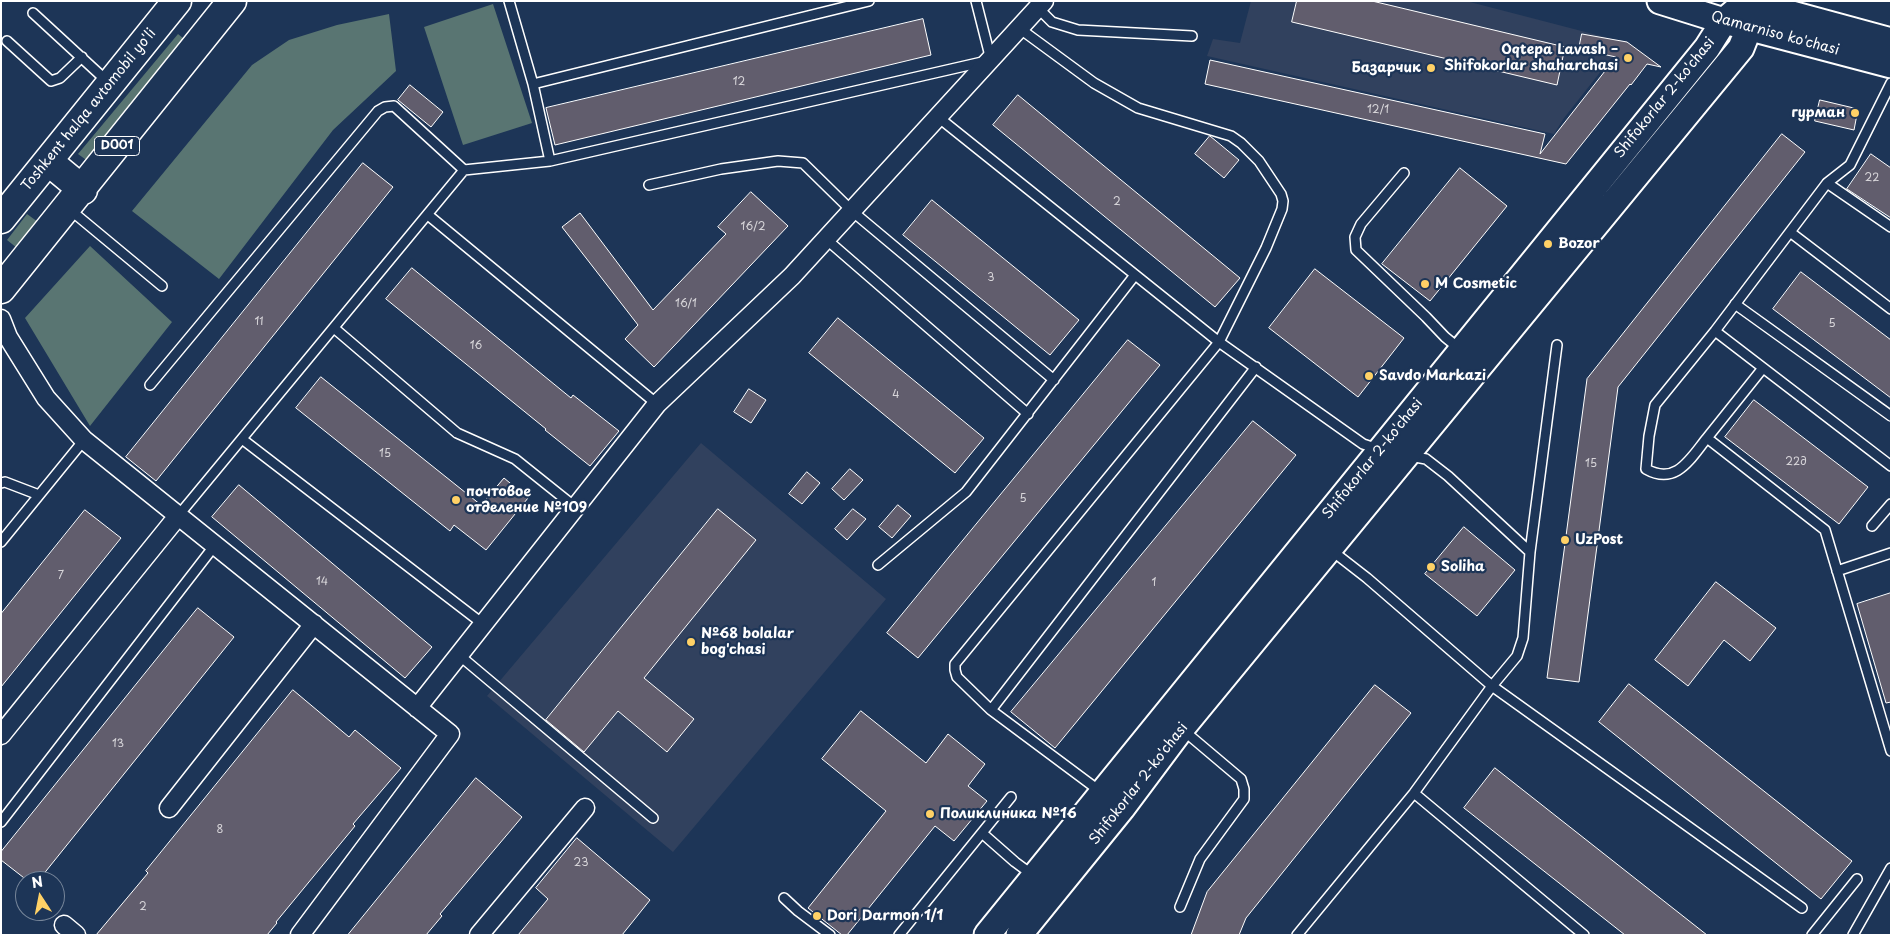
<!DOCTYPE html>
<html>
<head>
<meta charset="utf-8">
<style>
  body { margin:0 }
  #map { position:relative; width:1892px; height:936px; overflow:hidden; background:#1d3557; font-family:"Playpen Sans",sans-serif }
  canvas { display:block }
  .frame { position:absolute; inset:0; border:2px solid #fff; pointer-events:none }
  .north { position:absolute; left:15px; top:871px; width:50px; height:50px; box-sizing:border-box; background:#1d3557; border:1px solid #77869a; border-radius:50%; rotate:349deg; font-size:14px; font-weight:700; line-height:20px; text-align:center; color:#fff }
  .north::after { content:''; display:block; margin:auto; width:18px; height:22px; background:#ffd166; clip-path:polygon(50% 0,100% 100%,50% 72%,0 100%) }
</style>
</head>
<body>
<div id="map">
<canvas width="1892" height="936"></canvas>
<div class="frame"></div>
<div class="north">N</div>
</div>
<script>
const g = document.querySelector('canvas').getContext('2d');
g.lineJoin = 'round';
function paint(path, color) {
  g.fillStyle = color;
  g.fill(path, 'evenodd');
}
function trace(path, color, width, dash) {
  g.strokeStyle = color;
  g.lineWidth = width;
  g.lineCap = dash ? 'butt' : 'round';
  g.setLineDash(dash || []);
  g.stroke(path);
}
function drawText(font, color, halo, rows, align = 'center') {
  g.font = font + ' "Playpen Sans",sans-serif';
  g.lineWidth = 4.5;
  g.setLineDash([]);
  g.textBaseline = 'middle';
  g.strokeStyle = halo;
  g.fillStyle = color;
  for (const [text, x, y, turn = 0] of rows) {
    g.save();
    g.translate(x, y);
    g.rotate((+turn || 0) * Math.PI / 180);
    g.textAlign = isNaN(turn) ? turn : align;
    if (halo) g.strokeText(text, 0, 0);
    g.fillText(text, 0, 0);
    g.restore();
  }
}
paint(new Path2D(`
  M 1251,1 L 1466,1 L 1624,42 L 1564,118 L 1554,134 L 1207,56 L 1213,39 L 1240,43 Z
  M 701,443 L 886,599 L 673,852 L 487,696 Z`), '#31415e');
paint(new Path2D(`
  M 493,4 L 532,123 L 463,145 L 424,27 Z
  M 389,14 L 396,71 L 333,130 L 219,279 L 132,211 L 252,65 L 289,40 L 337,25 Z
  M 178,34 L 189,43 L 89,162 L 78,154 Z
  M 27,214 L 38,222 L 17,248 L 7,240 Z
  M 90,246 L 172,322 L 90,426 L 25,318 Z`), '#597572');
const building = new Path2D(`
  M 1297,1 L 1372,1 L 1565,47 L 1557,85 L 1292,22 Z
  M 923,19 L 931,55 L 555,145 L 546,108 Z
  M 1582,34 L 1627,42 L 1661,67 L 1647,64 L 1631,85 L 1630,84 L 1566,164 L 1205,84 L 1210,60 L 1545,134 L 1540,154 L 1616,57 L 1579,49 Z
  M 410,85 L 443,112 L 431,127 L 398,100 Z
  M 1018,95 L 1240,278 L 1215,307 L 993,125 Z
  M 1820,100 L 1858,109 L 1854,130 L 1815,121 Z
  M 1782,134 L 1805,152 L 1618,387 L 1579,682 L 1547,678 L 1587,379 Z
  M 1210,136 L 1239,160 L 1224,178 L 1195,154 Z
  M 1871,154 L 1891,168 L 1891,218 L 1847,189 Z
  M 363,163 L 393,187 L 156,481 L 126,457 Z
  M 1460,168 L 1507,206 L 1430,301 L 1382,264 Z
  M 751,192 L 788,226 L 654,367 L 625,339 L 638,325 L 562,227 L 580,213 L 653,310 L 726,234 L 718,227 Z
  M 932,200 L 1079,320 L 1050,355 L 903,235 Z
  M 412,268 L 571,398 L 573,395 L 619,431 L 590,466 L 545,430 L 546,429 L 386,299 Z
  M 1315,269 L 1404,338 L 1358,397 L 1269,328 Z
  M 1801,272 L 1891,340 L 1891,398 L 1773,309 Z
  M 838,318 L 984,438 L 955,473 L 809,353 Z
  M 1128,340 L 1160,365 L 918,658 L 887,633 Z
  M 321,377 L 481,505 L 504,478 L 528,498 L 486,550 L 454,525 L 450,531 L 296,408 Z
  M 749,389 L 766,400 L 751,423 L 734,412 Z
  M 1754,400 L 1868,487 L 1839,524 L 1725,437 Z
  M 1253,421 L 1296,455 L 1055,748 L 1011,712 Z
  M 850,469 L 863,480 L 844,500 L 832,489 Z
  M 807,472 L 820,483 L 802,504 L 789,494 Z
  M 239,485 L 432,647 L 405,678 L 212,517 Z
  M 898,505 L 911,516 L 892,538 L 879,527 Z
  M 718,509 L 756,540 L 644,678 L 694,719 L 667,752 L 618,711 L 584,752 L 546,720 Z
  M 853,509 L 866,519 L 847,540 L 835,529 Z
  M 85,510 L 121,538 L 1,687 L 1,614 Z
  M 1464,527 L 1515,570 L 1477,616 L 1425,574 Z
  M 1716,582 L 1776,628 L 1750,661 L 1724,640 L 1688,686 L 1655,660 Z
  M 1891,593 L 1891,702 L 1886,703 L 1857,604 Z
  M 198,608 L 234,637 L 38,881 L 28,881 L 1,860 L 1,852 Z
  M 1629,684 L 1852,861 L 1821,899 L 1599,722 Z
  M 1375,685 L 1411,713 L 1246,918 L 1239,935 L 1191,935 L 1207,892 Z
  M 293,690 L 349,737 L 355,730 L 401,768 L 353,824 L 355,826 L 276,922 L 277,923 L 267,935 L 96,935 L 148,873 L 146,871 Z
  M 861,711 L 926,763 L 948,734 L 985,764 L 968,786 L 987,801 L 954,841 L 935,826 L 847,935 L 842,935 L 808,908 L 886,811 L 822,759 Z
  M 1495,768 L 1707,935 L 1625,935 L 1464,808 Z
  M 476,778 L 522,817 L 440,914 L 442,916 L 426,935 L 348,935 Z
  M 577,838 L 650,900 L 622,935 L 518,935 L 548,899 L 536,888 Z`);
paint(building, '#615d6d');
trace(building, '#fff', 1);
const lane = new Path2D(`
  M 509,1 L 533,84 L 869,1
  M 1038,8 L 1052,22 L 1078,30 L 1192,36
  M 33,13 L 108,82
  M 1019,28 L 1094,83 L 1138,108 L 1231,136 L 1241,143 L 1259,161 L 1281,194 L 1283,201 L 1282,209 L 1266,248 L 1219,342 L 955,664 L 955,670 L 957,677 L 991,710 L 1101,792
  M 7,41 L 51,81 L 60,78 L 82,57
  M 533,84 L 550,161
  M 938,117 L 1219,342 L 1363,444 L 1378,449
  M 1404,173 L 1361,224 L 1355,237 L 1356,250 L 1426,317 L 1445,337 L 1461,350
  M 1827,183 L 1891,227
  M 649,185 L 721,169 L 778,161 L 803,163 L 852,211 L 1054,380
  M 68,208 L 162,286
  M 428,215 L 657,404
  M 1790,232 L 1891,309
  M 826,239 L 1028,414
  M 1735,304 L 1891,416
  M 334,328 L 457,433 L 515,459 L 575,507
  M 1715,331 L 1891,466
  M 1763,368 L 1707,438 L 1825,530 L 1891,751
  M 150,385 L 378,111 L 385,107 L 394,106 L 464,170
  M 1707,438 C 1690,459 1676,486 1646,469 L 1649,436 L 1655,405 L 1715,331 L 1827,183 L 1850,165 L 1891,83
  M 242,439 L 483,624
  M 1410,456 L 1426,459 L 1448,476 L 1530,552
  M 1,483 L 5,482 L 39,495
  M 178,516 L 464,170 L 550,161 L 991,60 L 976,1
  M 1872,526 L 1891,504
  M 1,542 L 84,440
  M 1331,550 L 1367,578 L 1492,686 L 1802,908
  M 878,565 L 966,492 L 1135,275
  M 1837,571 L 1891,553
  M 459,655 L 653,818
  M 991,710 L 1256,367
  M 1414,793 L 1584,935
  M 1,822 L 215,545
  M 982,833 L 1015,862 L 1034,876
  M 784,898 L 798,911 L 830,935
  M 1180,907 L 1200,859 L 1244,799 L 1244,789 L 1241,779 L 1183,730
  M 899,935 L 1011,797
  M 1297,935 L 1414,793 L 1492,686 L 1517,656 L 1523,638 L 1530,552 L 1557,345
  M 1812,935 L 1857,879
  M 1853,935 L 1891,868`);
const street = new Path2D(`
  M 1,319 L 8,337 L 46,398 L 84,440 L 450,734 L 300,935
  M 417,708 L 657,404 L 792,276 L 1044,1
  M 1,735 L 178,516
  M 169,808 L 314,624
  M 64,925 L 76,935
  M 479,935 L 585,808`);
const secondary = new Path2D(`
  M 1660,1 L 1724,21 L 1891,65
  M 1744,1 L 1891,41
  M 987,935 L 1707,48 L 1724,21 L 1746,2
  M 1019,935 L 1122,808 L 1181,729 L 1741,48 L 1749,28 L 1746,2`);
const highway = new Path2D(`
  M 48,161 L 83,190
  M 1,219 L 177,1
  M 1,289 L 232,1`);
trace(lane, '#fff', 12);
trace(street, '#fff', 21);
trace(secondary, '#fff', 29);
trace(highway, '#fff', 31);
trace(lane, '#1d3557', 9);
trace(street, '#1d3557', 18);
trace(secondary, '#1d3557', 25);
trace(highway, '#1d3557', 28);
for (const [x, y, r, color] of [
  [1628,58,5,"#ffd166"],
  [1431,68,5,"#ffd166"],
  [1855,113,5,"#ffd166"],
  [1548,244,5,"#ffd166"],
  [1425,284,5,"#ffd166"],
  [1369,376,5,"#ffd166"],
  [456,500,5,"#ffd166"],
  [1565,540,5,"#ffd166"],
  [1431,567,5,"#ffd166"],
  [691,642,5,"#ffd166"],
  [930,814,5,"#ffd166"],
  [817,916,5,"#ffd166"]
]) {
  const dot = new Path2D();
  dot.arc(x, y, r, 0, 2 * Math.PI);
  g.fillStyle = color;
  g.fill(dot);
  trace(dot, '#1d3557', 2);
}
drawText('11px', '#d8d6da', null, [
  ["12",739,82],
  ["12/1",1378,110],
  ["22",1872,178],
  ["2",1117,202],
  ["16/2",753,227],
  ["3",991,278],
  ["16/1",686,304],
  ["11",259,322],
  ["5",1832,324],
  ["16",476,346],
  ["4",896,395],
  ["15",385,454],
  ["22д",1796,462],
  ["15",1591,464],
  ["5",1023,499],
  ["7",61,576],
  ["14",322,582],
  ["1",1154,583],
  ["13",118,744],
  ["8",220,830],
  ["23",581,863],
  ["2",143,907]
]);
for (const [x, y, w] of [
  [117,146,45]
]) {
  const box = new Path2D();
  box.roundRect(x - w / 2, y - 9.5, w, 19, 4);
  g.fillStyle = '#1d3557';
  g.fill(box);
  trace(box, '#fff', 1);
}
drawText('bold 12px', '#fff', null, [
  ["D001",117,146]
]);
drawText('14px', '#fff', '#1d3557', [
  ["Qamarniso ko'chasi",1775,34,15],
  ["Shifokorlar 2-ko'chasi",1665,98,-51],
  ["Toshkent halqa avtomobil yo'li",89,110,-51],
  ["Shifokorlar 2-ko'chasi",1373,459,-51],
  ["Shifokorlar 2-ko'chasi",1139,784,-52]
]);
drawText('bold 14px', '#fff', '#1d3557', [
  ["Oqtepa Lavash –",1618,50,"right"],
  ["Shifokorlar shaharchasi",1618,66,"right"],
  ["Базарчик",1421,68,"right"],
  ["гурман",1845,113,"right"],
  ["Bozor",1558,244],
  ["M Cosmetic",1435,284],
  ["Savdo Markazi",1379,376],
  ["почтовое",466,492],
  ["отделение №109",466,508],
  ["UzPost",1575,540],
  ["Soliha",1441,567],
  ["№68 bolalar",701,634],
  ["bog'chasi",701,650],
  ["Поликлиника №16",940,814],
  ["Dori Darmon 1/1",827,916]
], 'left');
</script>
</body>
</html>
